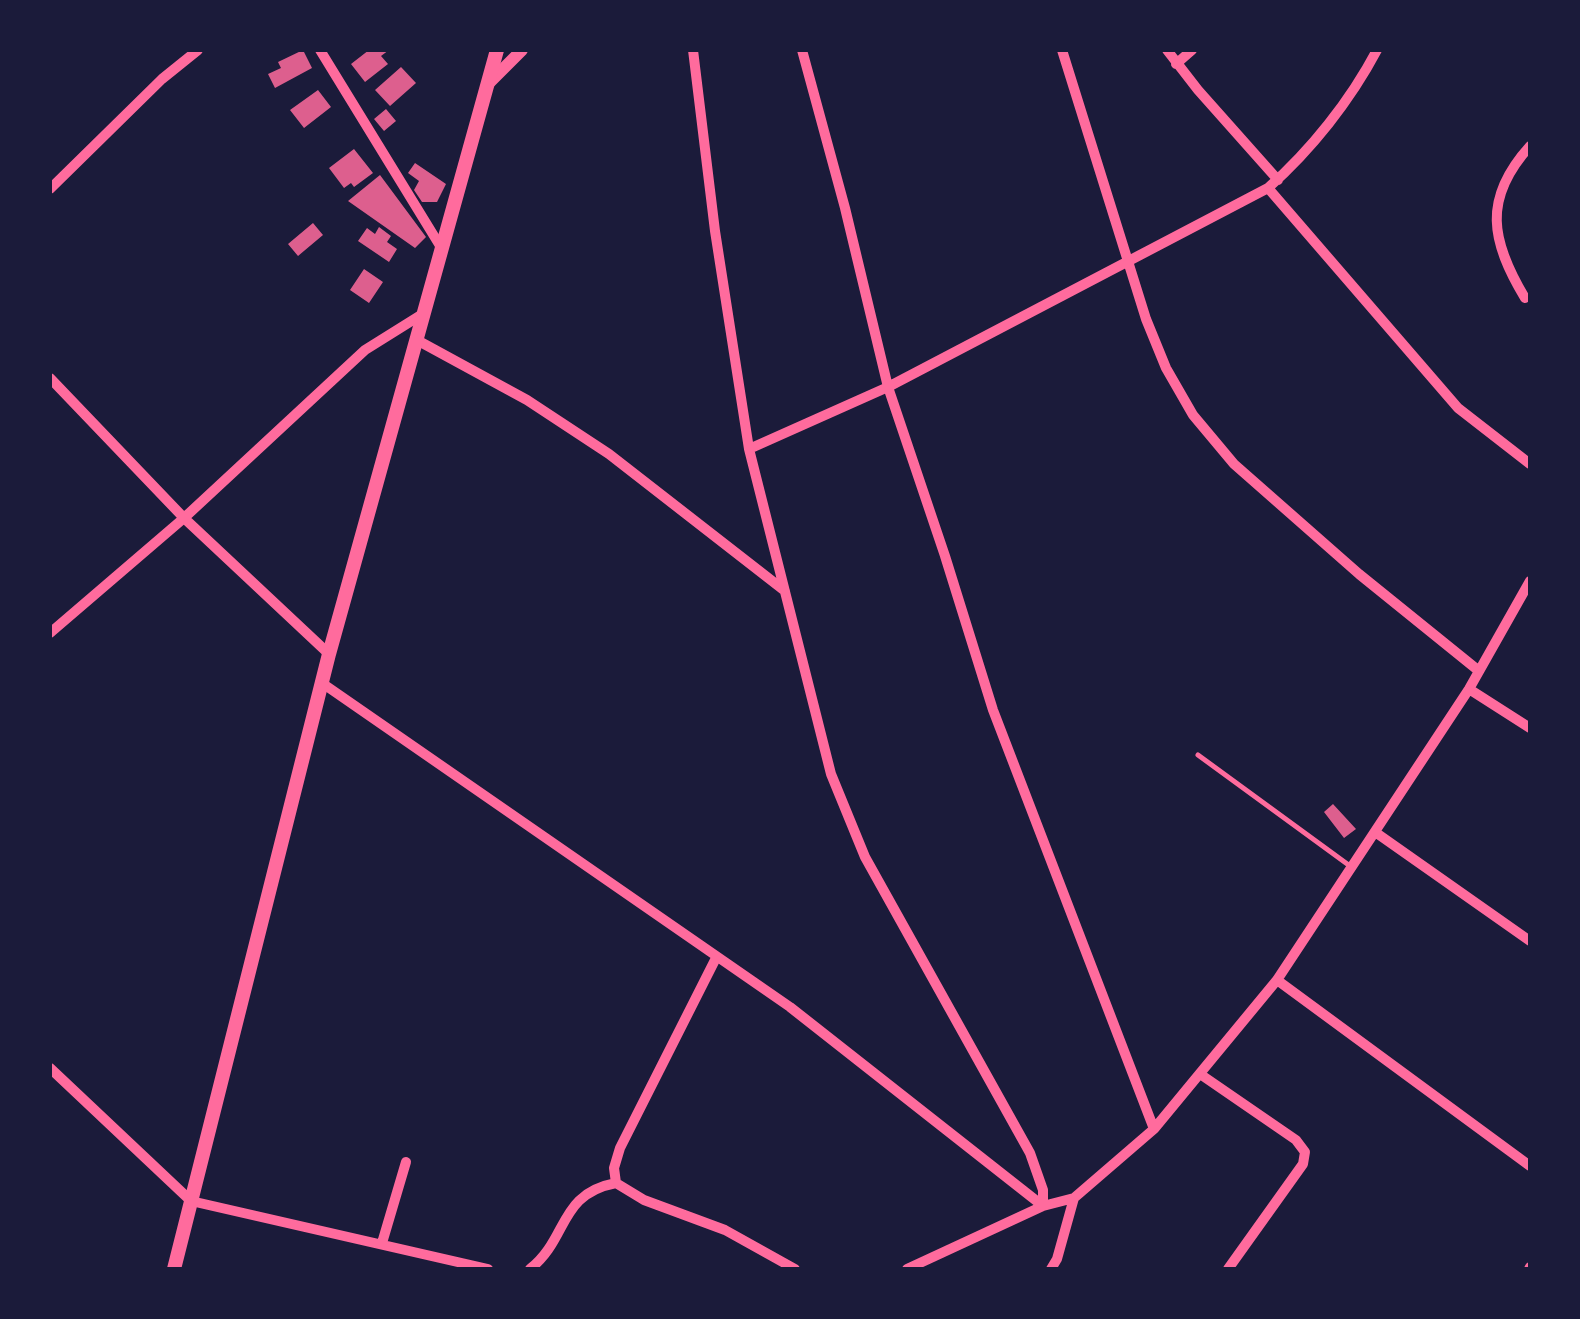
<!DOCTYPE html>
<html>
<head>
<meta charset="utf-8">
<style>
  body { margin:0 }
  #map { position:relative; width:1580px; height:1319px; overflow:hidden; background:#1b1b3a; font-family:Signika,sans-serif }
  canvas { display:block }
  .frame { position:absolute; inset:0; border:52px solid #1b1b3a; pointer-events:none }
</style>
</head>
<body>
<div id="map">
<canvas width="1580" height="1319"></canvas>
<div class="frame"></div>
</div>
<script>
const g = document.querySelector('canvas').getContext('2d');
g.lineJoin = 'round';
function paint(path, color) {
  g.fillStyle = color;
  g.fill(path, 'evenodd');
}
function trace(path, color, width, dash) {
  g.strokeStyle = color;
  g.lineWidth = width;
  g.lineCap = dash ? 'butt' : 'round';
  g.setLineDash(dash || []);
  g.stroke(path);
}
paint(new Path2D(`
  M 303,50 L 312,68 L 275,88 L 268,74 L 281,68 L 278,62 Z
  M 369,50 L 389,50 L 381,56 L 388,64 L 365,82 L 351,64 Z
  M 401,67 L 416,83 L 390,106 L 375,90 Z
  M 318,90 L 331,107 L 304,128 L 290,110 Z
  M 386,109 L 396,121 L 384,131 L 374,119 Z
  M 354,149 L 373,173 L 354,187 L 351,183 L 344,188 L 329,168 Z
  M 415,163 L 446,184 L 437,202 L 422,202 L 414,190 L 419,181 L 408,173 Z
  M 380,175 L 426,237 L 415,248 L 348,201 Z
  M 313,223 L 323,235 L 298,256 L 288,244 Z
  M 379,227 L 391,236 L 387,242 L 397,249 L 389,262 L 358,241 L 367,228 L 375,234 Z
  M 364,269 L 383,282 L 369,303 L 350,290 Z
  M 1333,804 L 1356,829 L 1344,838 L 1324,812 Z`), '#dd5f8e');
trace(new Path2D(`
  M 1198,755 L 1350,866`), '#ff6b9d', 5);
trace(new Path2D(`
  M 320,50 L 442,249
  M 693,50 L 715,231 L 749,449 L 831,774 L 865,857 L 1030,1153 L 1043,1190 L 1043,1206 L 907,1269
  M 802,50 L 845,208 L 888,387 L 945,556 L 993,710 L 1154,1129
  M 1062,50 L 1146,319 L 1166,368 L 1193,415 L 1234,464 L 1359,574 L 1479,671
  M 1167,50 L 1198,90 L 1278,180
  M 1176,64 L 1192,50
  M 1268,188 L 1458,408 L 1530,464
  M 50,189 L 162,79 L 198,50
  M 1525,298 C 1491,241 1482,199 1530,146
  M 415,339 L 527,400 L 609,454 L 785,591
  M 50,378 L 184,518 L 329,654
  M 749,449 L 888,387 L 1268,188 C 1311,150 1350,101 1377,50
  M 50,633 L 184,518 L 365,350 L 421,315
  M 322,683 L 790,1007 L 1043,1206 L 1074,1198
  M 1469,689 L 1530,728
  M 1375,832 L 1530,941
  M 1277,980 L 1530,1166
  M 50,1068 L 191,1201 L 488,1269
  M 1200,1074 L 1296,1140 L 1305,1152 L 1303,1164 L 1228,1269
  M 616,1183 L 614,1168 L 620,1148 L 716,958
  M 616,1183 L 644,1200 L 725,1230 L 795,1269
  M 382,1243 L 406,1162
  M 530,1269 C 569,1238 558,1194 616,1183
  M 1051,1269 L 1057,1259 L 1074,1198 L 1154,1129 L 1277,980 L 1469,689 L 1530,581
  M 1529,1269 L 1530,1267`), '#ff6b9d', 10);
trace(new Path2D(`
  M 487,85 L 522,50`), '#ff6b9d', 12);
trace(new Path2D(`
  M 174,1269 L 329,654 L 497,50`), '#ff6b9d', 14);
</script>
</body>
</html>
